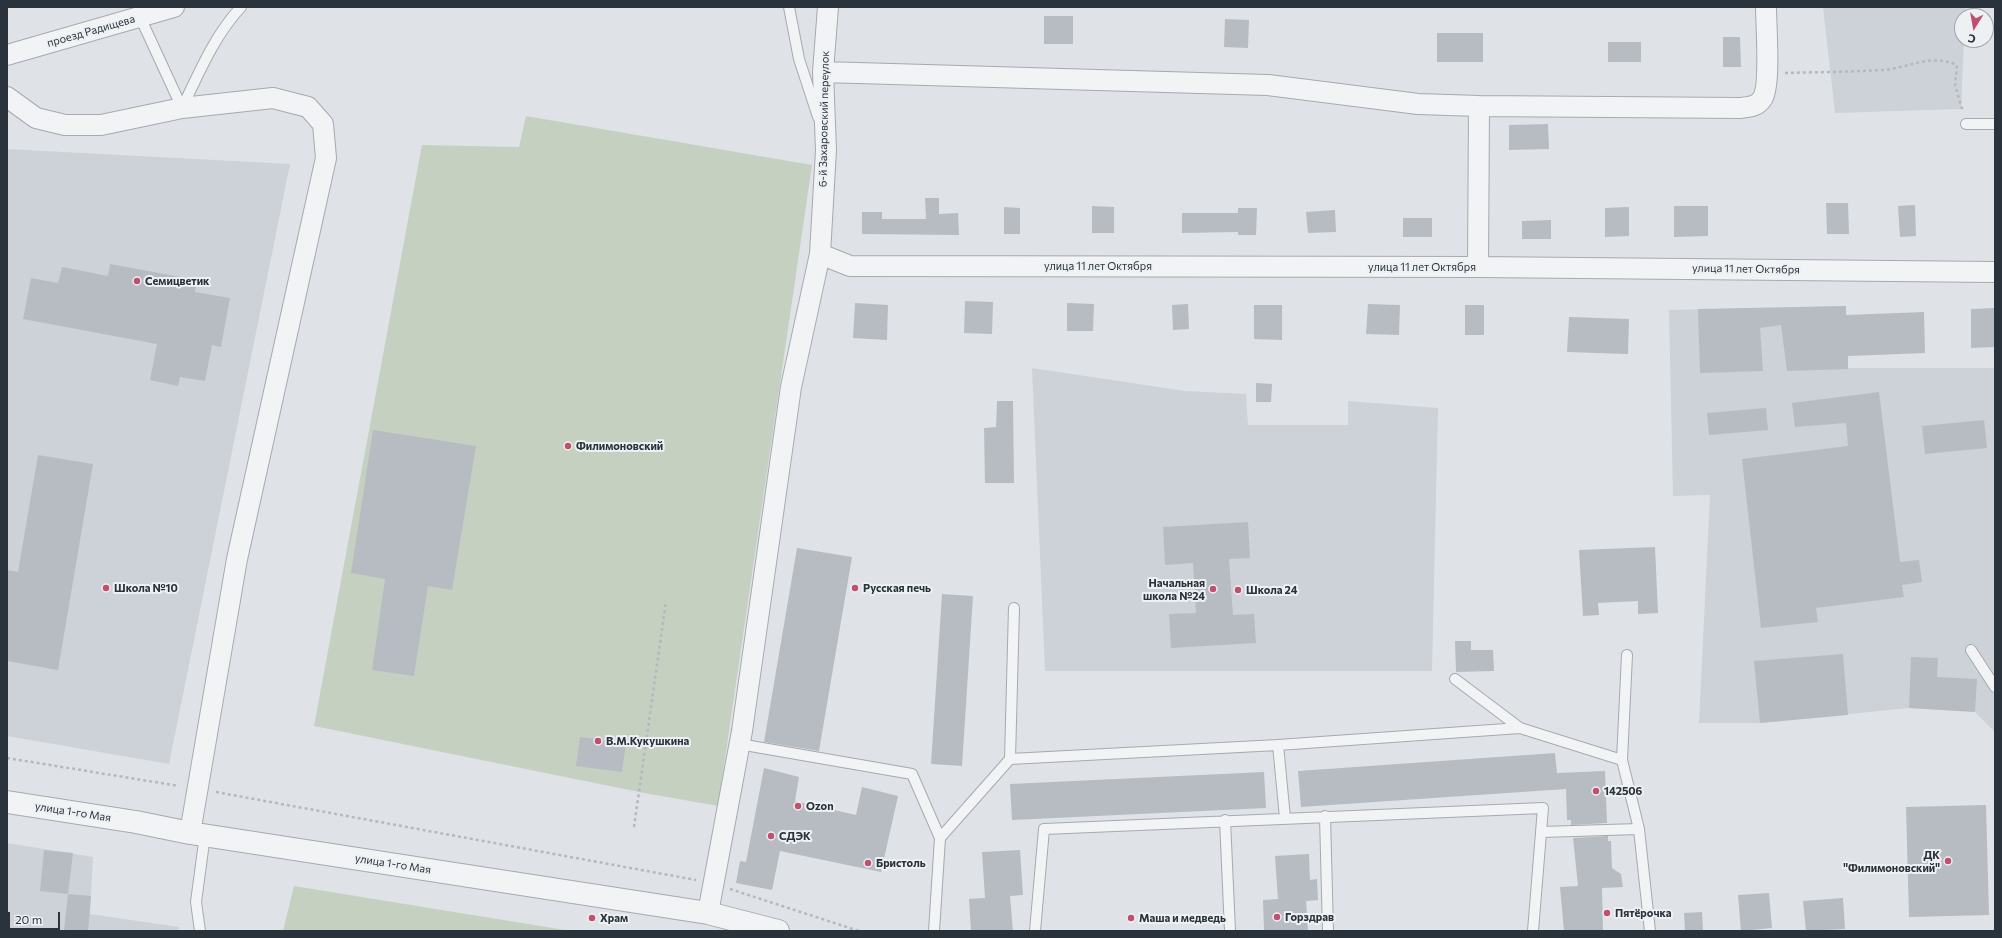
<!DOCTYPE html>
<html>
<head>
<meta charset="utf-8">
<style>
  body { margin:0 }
  #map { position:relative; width:2002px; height:938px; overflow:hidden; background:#dfe3e7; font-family:Commissioner,sans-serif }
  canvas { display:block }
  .frame { position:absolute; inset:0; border:8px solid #2a323c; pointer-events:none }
  .north { position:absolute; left:1954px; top:8px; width:40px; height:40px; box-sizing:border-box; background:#eef1f4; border:1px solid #a0a5aa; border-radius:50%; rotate:191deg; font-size:11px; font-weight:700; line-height:16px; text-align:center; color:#2a323c }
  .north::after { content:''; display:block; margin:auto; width:14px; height:18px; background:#c0506c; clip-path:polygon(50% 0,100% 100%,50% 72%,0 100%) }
  .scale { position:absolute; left:8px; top:912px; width:52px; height:18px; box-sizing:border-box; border:2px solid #2a323c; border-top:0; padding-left:5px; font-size:12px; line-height:14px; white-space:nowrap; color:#2a323c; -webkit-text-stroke:3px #eef1f4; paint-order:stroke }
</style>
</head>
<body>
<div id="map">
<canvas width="2002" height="938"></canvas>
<div class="frame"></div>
<div class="north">С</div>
<div class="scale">20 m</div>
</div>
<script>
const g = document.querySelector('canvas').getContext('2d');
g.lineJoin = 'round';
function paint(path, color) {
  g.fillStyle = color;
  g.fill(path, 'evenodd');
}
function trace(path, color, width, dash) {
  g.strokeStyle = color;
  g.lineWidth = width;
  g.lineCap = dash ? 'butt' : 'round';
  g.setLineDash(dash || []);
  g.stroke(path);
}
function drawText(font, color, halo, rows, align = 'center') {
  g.font = font + ' Commissioner,sans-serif';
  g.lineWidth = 4;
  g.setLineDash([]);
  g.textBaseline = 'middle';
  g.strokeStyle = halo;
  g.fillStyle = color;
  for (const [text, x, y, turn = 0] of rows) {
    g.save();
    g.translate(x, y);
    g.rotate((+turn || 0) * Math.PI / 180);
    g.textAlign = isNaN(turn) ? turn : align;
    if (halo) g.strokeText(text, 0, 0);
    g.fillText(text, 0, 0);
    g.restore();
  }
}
paint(new Path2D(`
  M 1823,7 L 1966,7 L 1965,16 L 1962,16 L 1962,40 L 1964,40 L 1961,109 L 1835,113 Z
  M 7,149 L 290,164 L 169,764 L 7,736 Z
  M 1846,306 L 1848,368 L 1995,368 L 1995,732 L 1975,712 L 1909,708 L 1760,723 L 1699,723 L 1710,495 L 1673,496 L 1669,310 Z
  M 1032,368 L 1185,391 L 1246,394 L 1248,425 L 1348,425 L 1348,401 L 1438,408 L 1432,671 L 1045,671 Z
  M 7,843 L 93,857 L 90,914 L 179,927 L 178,931 L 7,931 Z`), '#cdd2d8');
paint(new Path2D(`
  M 526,116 L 812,165 L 718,806 L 639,792 L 314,726 L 422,145 L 519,147 Z
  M 294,886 L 571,931 L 283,931 Z`), '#c6d0c1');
paint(new Path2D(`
  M 1044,16 L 1073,16 L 1073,44 L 1044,44 Z
  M 1225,19 L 1249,20 L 1248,48 L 1224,47 Z
  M 1437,33 L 1483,33 L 1483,62 L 1437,62 Z
  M 1723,37 L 1740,37 L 1741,67 L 1723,67 Z
  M 1608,42 L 1641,42 L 1641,62 L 1608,62 Z
  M 1548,124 L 1549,149 L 1509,150 L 1509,125 Z
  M 925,198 L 939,198 L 939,214 L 958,213 L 959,235 L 862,234 L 862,212 L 882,212 L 882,219 L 926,219 Z
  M 1826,203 L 1848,203 L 1849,234 L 1827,234 Z
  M 1915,205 L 1916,236 L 1900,237 L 1898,206 Z
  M 1092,206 L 1114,207 L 1114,233 L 1092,233 Z
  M 1674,206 L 1708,206 L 1708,236 L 1674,237 Z
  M 1004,207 L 1020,208 L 1020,234 L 1004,234 Z
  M 1629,207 L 1629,236 L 1605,237 L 1605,208 Z
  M 1238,208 L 1257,208 L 1256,235 L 1238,235 L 1238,232 L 1182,233 L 1182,213 L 1238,213 Z
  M 1335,210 L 1336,232 L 1308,233 L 1306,212 Z
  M 1403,218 L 1432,218 L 1432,237 L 1403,237 Z
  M 1551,220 L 1551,239 L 1522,239 L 1522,221 Z
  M 110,264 L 197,280 L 195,292 L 230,298 L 221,347 L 212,345 L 205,381 L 180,377 L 178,386 L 150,380 L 157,344 L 23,319 L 31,278 L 58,283 L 62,267 L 108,276 Z
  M 965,301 L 993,302 L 992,334 L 964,333 Z
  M 855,303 L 888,305 L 887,340 L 853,338 Z
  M 1067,303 L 1094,304 L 1093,331 L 1067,331 Z
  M 1188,304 L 1189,329 L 1173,330 L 1172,305 Z
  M 1368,304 L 1400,305 L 1399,335 L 1366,334 Z
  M 1254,305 L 1282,305 L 1282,340 L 1254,339 Z
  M 1465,305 L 1484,305 L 1484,335 L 1465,335 Z
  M 1846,306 L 1846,315 L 1924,312 L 1925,353 L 1848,356 L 1848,369 L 1787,371 L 1781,325 L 1760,328 L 1763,371 L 1700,373 L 1698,309 Z
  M 1995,308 L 1995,347 L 1971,348 L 1971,309 Z
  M 1569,317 L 1629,319 L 1628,354 L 1567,352 Z
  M 1256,383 L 1272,384 L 1271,402 L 1256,402 Z
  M 1879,392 L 1900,562 L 1919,560 L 1922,582 L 1902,585 L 1904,597 L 1816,608 L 1818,622 L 1761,628 L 1742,459 L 1848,446 L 1846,423 L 1795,427 L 1792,403 Z
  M 997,401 L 1013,401 L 1014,483 L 985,483 L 984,428 L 996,427 Z
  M 1766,408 L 1768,430 L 1709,435 L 1707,413 Z
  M 1984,420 L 1987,448 L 1925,454 L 1922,426 Z
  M 373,430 L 476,446 L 452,590 L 428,586 L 414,676 L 372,670 L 385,579 L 351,573 Z
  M 38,455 L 93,464 L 58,670 L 7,661 L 7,570 L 18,572 Z
  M 1248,522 L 1250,558 L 1229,559 L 1233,615 L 1254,614 L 1256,643 L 1171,648 L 1169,614 L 1196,613 L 1193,563 L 1165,565 L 1163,527 Z
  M 1655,547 L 1658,613 L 1638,614 L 1638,601 L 1598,603 L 1599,615 L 1583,616 L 1579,550 Z
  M 797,548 L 852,557 L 819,751 L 764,742 Z
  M 942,594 L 973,596 L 962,766 L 931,764 Z
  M 1455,641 L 1471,641 L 1471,650 L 1493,650 L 1494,671 L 1456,672 Z
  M 1843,654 L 1848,715 L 1760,723 L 1754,661 Z
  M 1911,657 L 1938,658 L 1937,677 L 1977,679 L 1975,712 L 1909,708 Z
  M 580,737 L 626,743 L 622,772 L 576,766 Z
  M 1555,753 L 1557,773 L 1605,771 L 1607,823 L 1571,825 L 1571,820 L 1567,820 L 1566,789 L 1301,807 L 1298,771 Z
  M 764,768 L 799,777 L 795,801 L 856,815 L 862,787 L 898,796 L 881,872 L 780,851 L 772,890 L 736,883 L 740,861 L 746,862 Z
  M 1264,772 L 1266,808 L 1012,820 L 1010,784 Z
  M 1986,805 L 1989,915 L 1909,917 L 1906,807 Z
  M 1608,836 L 1608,841 L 1611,841 L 1612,868 L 1621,874 L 1623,887 L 1602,888 L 1603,931 L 1564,931 L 1560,887 L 1578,886 L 1573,838 Z
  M 44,850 L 73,853 L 68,894 L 40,891 Z
  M 1020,850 L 1023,895 L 1010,896 L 1013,931 L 971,931 L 969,899 L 985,898 L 982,852 Z
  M 1309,854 L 1310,880 L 1317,879 L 1318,900 L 1306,901 L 1308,931 L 1264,931 L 1263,900 L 1278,899 L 1275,856 Z
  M 1769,893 L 1772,928 L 1741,931 L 1738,895 Z
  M 68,894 L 91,896 L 88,931 L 64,931 Z
  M 1843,898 L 1845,929 L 1806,931 L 1803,901 Z
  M 1702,912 L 1703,931 L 1685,931 L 1684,913 Z`), '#b7bcc3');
const service = new Path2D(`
  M 789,7 L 799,59 L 818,117
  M 140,17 L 182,108
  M 182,108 C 199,73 214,36 241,7
  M 1966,124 L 1995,124
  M 1971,650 L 1995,687
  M 1627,655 L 1622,760 L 1639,829 L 1650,931
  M 1455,679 L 1520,728
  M 739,744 L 912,774 L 940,838
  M 1278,745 L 1285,818
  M 1010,759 L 1278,745 L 1520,728 L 1622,760
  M 1325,816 L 1328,931
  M 1225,820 L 1230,931
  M 1541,832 L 1639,829
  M 200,931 L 196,902 L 205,835
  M 934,931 L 940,838 L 1010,759 L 1014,608
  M 1035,931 L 1044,829 L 1543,808 L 1533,931`);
const minor = new Path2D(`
  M 7,55 L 174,7
  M 823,72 L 1268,85 L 1418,104 L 1479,106 L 1740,108 C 1748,107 1757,107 1762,99 C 1771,87 1766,25 1766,7
  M 7,97 L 36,118 L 65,125 L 101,125 L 182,108 L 273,98 L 308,107 L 323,124 L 326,158 L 237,559 L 190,833
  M 820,254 L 850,266 L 1478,267 L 1995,272
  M 1478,267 L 1479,106
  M 708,913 L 742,731 L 791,387 L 820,254 L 826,150 L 823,72 L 828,7`);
const tertiary = new Path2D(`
  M 7,802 L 136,822 L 190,833 L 708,913 L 778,931`);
trace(service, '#a5aab0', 12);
trace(minor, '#a5aab0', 22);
trace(tertiary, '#a5aab0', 24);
trace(new Path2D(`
  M 1785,73 C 1817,72 1850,72 1883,70 C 1909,68 1930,53 1957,65 L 1955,85 L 1963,112
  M 7,758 L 179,786
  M 216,792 L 696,880
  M 634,827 L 666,601
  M 730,889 L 859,931`), '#b5b9be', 2.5, [3, 3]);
trace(service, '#f1f3f5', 10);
trace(minor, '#f1f3f5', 20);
trace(tertiary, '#f1f3f5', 22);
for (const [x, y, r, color] of [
  [137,281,4,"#c0506c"],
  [568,446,4,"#c0506c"],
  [106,588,4,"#c0506c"],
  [855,588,4,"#c0506c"],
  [1213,589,4,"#c0506c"],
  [1238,590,4,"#c0506c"],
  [598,741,4,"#c0506c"],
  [1596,791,4,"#c0506c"],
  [798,806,4,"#c0506c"],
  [771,836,4,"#c0506c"],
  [1948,861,4,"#c0506c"],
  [868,863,4,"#c0506c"],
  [1607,913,4,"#c0506c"],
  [1277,917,4,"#c0506c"],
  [592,918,4,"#c0506c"],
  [1131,918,4,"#c0506c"]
]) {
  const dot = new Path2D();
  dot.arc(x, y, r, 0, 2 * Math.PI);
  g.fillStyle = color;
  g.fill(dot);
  trace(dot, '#eef1f4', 1.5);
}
drawText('11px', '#2a323c', '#eef1f4', [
  ["проезд Радищева",91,31,-16],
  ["6-й Захаровский переулок",824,119,-89],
  ["улица 11 лет Октября",1098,266],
  ["улица 11 лет Октября",1422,267],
  ["улица 11 лет Октября",1746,269,1],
  ["улица 1-го Мая",73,812,9],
  ["улица 1-го Мая",393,864,9]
]);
drawText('bold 11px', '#2a323c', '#eef1f4', [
  ["Семицветик",145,281],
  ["Филимоновский",576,446],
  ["Начальная",1205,583,"right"],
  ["школа №24",1205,596,"right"],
  ["Школа №10",114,588],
  ["Русская печь",863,588],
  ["Школа 24",1246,590],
  ["В.М.Кукушкина",606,741],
  ["142506",1604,791],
  ["Ozon",806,806],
  ["СДЭК",779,836],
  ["ДК",1940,855,"right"],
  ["\"Филимоновский\"",1940,868,"right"],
  ["Бристоль",876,863],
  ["Пятёрочка",1615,913],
  ["Горздрав",1285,917],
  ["Храм",600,918],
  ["Маша и медведь",1139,918]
], 'left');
</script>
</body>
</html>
